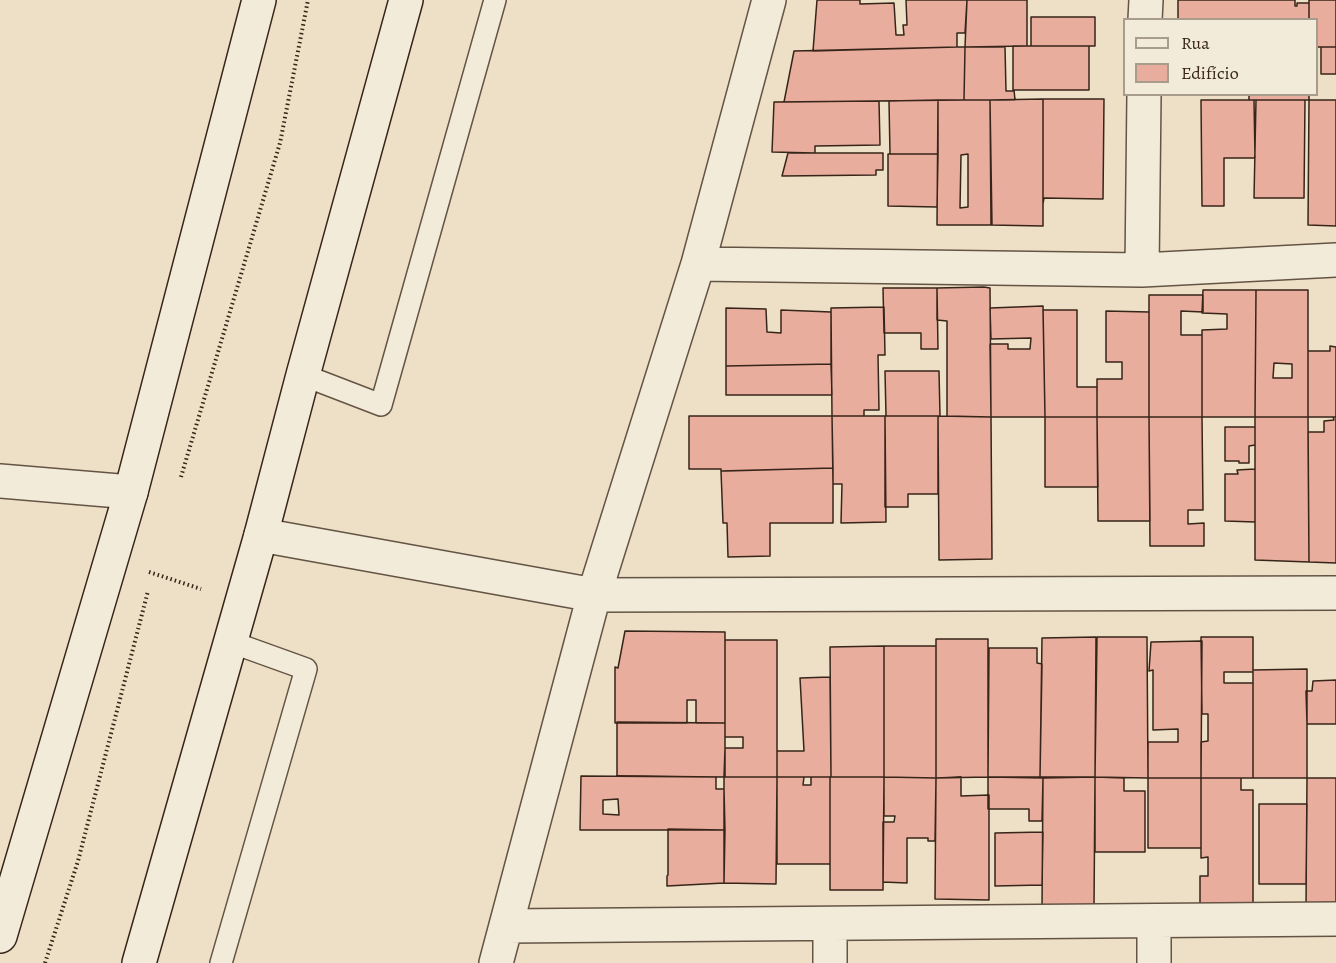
<!DOCTYPE html>
<html>
<head>
<meta charset="utf-8">
<style>
  body { margin:0 }
  #map { position:relative; width:1336px; height:963px; overflow:hidden; background:#ede0c6; font-family:Alegreya,serif }
  canvas { display:block }
  .legend { position:absolute; left:1123px; top:18px; width:195px; height:78px; box-sizing:border-box; background:#f3ebda; border:2px solid #a89c8d; margin:0; padding:8px 10px; list-style:none; font-size:18px; color:#372519 }
  .legend li { display:flex; align-items:center; gap:12px; height:30px }
  .legend b { width:30px; border:2px solid #a89c8d }
</style>
</head>
<body>
<div id="map">
<canvas width="1336" height="963"></canvas>
<ul class="legend">
<li><b style="height:8px;background:#f3ebda"></b>Rua</li>
<li><b style="height:16px;background:#e9ad9e"></b>Edifício</li>
</ul>
</div>
<script>
const g = document.querySelector('canvas').getContext('2d');
g.lineJoin = 'round';
function paint(path, color) {
  g.fillStyle = color;
  g.fill(path, 'evenodd');
}
function trace(path, color, width, dash) {
  g.strokeStyle = color;
  g.lineWidth = width;
  g.lineCap = dash ? 'butt' : 'round';
  g.setLineDash(dash || []);
  g.stroke(path);
}
const building = new Path2D(`
  M 817,0 L 860,0 L 860,4 L 894,3 L 896,35 L 904,35 L 903,25 L 907,25 L 906,0 L 967,0 L 965,33 L 957,33 L 957,47 L 813,51 Z
  M 967,0 L 1027,0 L 1027,46 L 965,47 Z
  M 1178,0 L 1295,0 L 1295,6 L 1297,6 L 1297,3 L 1309,3 L 1309,20 L 1178,20 Z
  M 1309,0 L 1336,0 L 1336,47 L 1316,47 L 1316,20 L 1309,20 Z
  M 1031,17 L 1095,17 L 1095,46 L 1031,46 Z
  M 1013,46 L 1089,46 L 1089,90 L 1014,90 L 1015,100 L 964,100 L 965,47 L 1005,47 L 1006,91 L 1013,91 Z
  M 957,47 L 965,47 L 964,100 L 784,102 L 794,51 Z
  M 1321,47 L 1336,47 L 1336,74 L 1321,74 Z
  M 1249,94 L 1309,94 L 1309,100 L 1249,100 Z
  M 1043,99 L 1104,99 L 1103,199 L 1044,198 L 1043,204 Z
  M 1043,99 L 1043,226 L 991,225 L 990,100 Z
  M 938,100 L 990,100 L 992,225 L 937,225 ZM 968,154 L 968,207 L 960,208 L 961,155 Z
  M 938,100 L 938,154 L 890,154 L 889,101 Z
  M 1201,100 L 1254,100 L 1255,158 L 1224,158 L 1224,206 L 1202,206 Z
  M 1256,100 L 1305,100 L 1304,198 L 1254,198 Z
  M 1309,100 L 1336,100 L 1336,226 L 1308,225 Z
  M 879,101 L 880,145 L 815,146 L 815,153 L 772,152 L 774,102 Z
  M 788,153 L 883,153 L 883,170 L 876,170 L 876,175 L 782,176 Z
  M 888,154 L 938,154 L 937,207 L 888,206 Z
  M 984,287 L 990,288 L 991,417 L 947,416 L 947,321 L 937,320 L 937,288 Z
  M 883,288 L 937,288 L 938,349 L 921,349 L 921,333 L 884,333 Z
  M 1203,290 L 1256,290 L 1255,417 L 1202,417 L 1202,330 L 1227,329 L 1227,314 L 1202,313 Z
  M 1256,290 L 1308,290 L 1308,417 L 1255,417 ZM 1274,363 L 1292,364 L 1292,378 L 1273,378 Z
  M 1149,295 L 1203,295 L 1203,312 L 1181,311 L 1181,335 L 1202,335 L 1202,417 L 1149,417 Z
  M 1043,306 L 1045,417 L 991,417 L 990,344 L 1008,344 L 1008,349 L 1030,349 L 1031,338 L 991,339 L 990,308 Z
  M 884,307 L 885,355 L 878,355 L 879,410 L 864,410 L 864,416 L 832,416 L 831,308 Z
  M 726,308 L 766,309 L 767,332 L 781,333 L 781,310 L 831,312 L 831,364 L 726,366 Z
  M 1043,310 L 1077,310 L 1077,387 L 1097,387 L 1097,417 L 1045,417 Z
  M 1106,311 L 1149,312 L 1149,417 L 1097,417 L 1097,379 L 1122,379 L 1122,362 L 1106,362 Z
  M 1330,346 L 1336,347 L 1336,417 L 1308,417 L 1308,351 L 1330,351 Z
  M 831,364 L 832,395 L 726,395 L 726,366 Z
  M 885,371 L 939,371 L 940,416 L 886,416 Z
  M 689,416 L 832,416 L 833,468 L 726,471 L 721,471 L 721,469 L 689,469 Z
  M 832,416 L 885,416 L 886,522 L 841,523 L 842,484 L 833,484 Z
  M 885,416 L 938,416 L 938,494 L 908,494 L 908,507 L 885,507 Z
  M 938,416 L 991,417 L 992,559 L 939,560 Z
  M 1045,417 L 1097,417 L 1098,487 L 1045,487 Z
  M 1097,417 L 1149,417 L 1150,521 L 1098,521 Z
  M 1149,417 L 1202,417 L 1203,510 L 1188,510 L 1188,524 L 1204,523 L 1204,546 L 1150,546 Z
  M 1255,417 L 1308,417 L 1309,562 L 1255,560 Z
  M 1333,417 L 1336,417 L 1336,563 L 1309,562 L 1308,432 L 1324,432 L 1324,421 L 1334,420 Z
  M 1225,427 L 1255,427 L 1255,445 L 1249,446 L 1249,463 L 1239,463 L 1239,461 L 1225,461 Z
  M 833,468 L 833,523 L 770,523 L 770,556 L 728,557 L 727,523 L 723,523 L 721,471 Z
  M 1255,469 L 1255,522 L 1225,521 L 1225,474 L 1238,474 L 1237,470 Z
  M 625,631 L 725,632 L 725,723 L 696,723 L 696,700 L 687,700 L 687,723 L 615,723 L 615,667 L 618,668 Z
  M 1096,637 L 1095,777 L 1040,777 L 1042,638 Z
  M 1097,637 L 1147,637 L 1148,778 L 1095,777 Z
  M 1201,637 L 1253,637 L 1253,672 L 1224,672 L 1224,683 L 1253,683 L 1253,778 L 1201,778 L 1201,742 L 1208,741 L 1208,714 L 1202,714 Z
  M 936,639 L 988,639 L 988,777 L 936,778 Z
  M 725,640 L 777,640 L 777,777 L 724,777 L 725,748 L 743,748 L 743,737 L 725,737 Z
  M 1202,641 L 1201,778 L 1148,778 L 1148,742 L 1178,742 L 1178,729 L 1153,730 L 1153,670 L 1149,671 L 1151,642 Z
  M 884,646 L 936,646 L 936,778 L 884,777 Z
  M 884,646 L 884,777 L 831,777 L 830,647 Z
  M 989,648 L 1037,648 L 1037,663 L 1042,664 L 1040,777 L 988,777 Z
  M 1307,669 L 1307,778 L 1253,778 L 1253,670 Z
  M 830,677 L 831,777 L 777,777 L 777,751 L 804,751 L 800,678 Z
  M 1336,680 L 1336,724 L 1307,724 L 1306,691 L 1312,691 L 1313,681 Z
  M 617,722 L 725,723 L 725,777 L 617,776 Z
  M 581,776 L 716,777 L 716,789 L 724,789 L 725,830 L 580,830 ZM 618,799 L 619,815 L 603,814 L 603,800 Z
  M 724,777 L 777,777 L 776,884 L 724,883 Z
  M 777,777 L 804,777 L 803,785 L 811,785 L 811,777 L 830,777 L 830,864 L 777,864 Z
  M 830,777 L 884,777 L 883,890 L 830,890 Z
  M 884,777 L 936,778 L 935,841 L 928,841 L 928,838 L 907,838 L 907,883 L 883,882 L 883,822 L 894,822 L 895,816 L 884,816 Z
  M 961,777 L 961,796 L 989,795 L 989,900 L 935,899 L 936,778 Z
  M 988,777 L 1043,778 L 1042,821 L 1029,821 L 1029,809 L 988,809 Z
  M 1095,777 L 1124,778 L 1124,791 L 1145,791 L 1145,852 L 1095,852 Z
  M 1095,777 L 1094,908 L 1042,908 L 1043,778 Z
  M 1148,778 L 1201,778 L 1201,848 L 1148,848 Z
  M 1201,778 L 1241,778 L 1241,790 L 1253,790 L 1253,907 L 1200,906 L 1200,876 L 1208,876 L 1208,857 L 1201,858 Z
  M 1307,778 L 1336,778 L 1336,903 L 1306,907 Z
  M 1259,804 L 1307,804 L 1306,884 L 1259,884 Z
  M 668,829 L 725,830 L 724,883 L 667,886 L 667,876 L 668,875 Z
  M 1043,832 L 1042,885 L 995,886 L 995,833 Z`);
paint(building, '#e9ad9e');
trace(building, '#372519', 1.5);
const lane = new Path2D(`
  M 303,375 L 381,405 L 495,0
  M 221,963 L 306,669 L 231,642`);
const street = new Path2D(`
  M 1145,20 L 1146,0
  M 698,264 L 1142,270 L 1336,260
  M 1142,270 L 1144,94
  M 0,481 L 131,492
  M 261,535 L 594,595 L 1336,593
  M 1154,921 L 1154,963
  M 506,926 L 1336,919
  M 496,963 L 594,595 L 698,264 L 769,0
  M 830,963 L 830,924`);
const secondary = new Path2D(`
  M 0,936 L 131,492 L 259,0
  M 139,963 L 261,535 L 303,375 L 406,0`);
trace(lane, '#645444', 24);
trace(street, '#645444', 36);
trace(secondary, '#372519', 36);
trace(new Path2D(`
  M 181,477 L 280,143 L 308,0
  M 149,572 L 201,589
  M 45,963 L 78,861 L 148,591`), '#372519', 4, [1.5, 3]);
trace(lane, '#f3ebda', 21);
trace(street, '#f3ebda', 33);
trace(secondary, '#f3ebda', 33);
</script>
</body>
</html>
